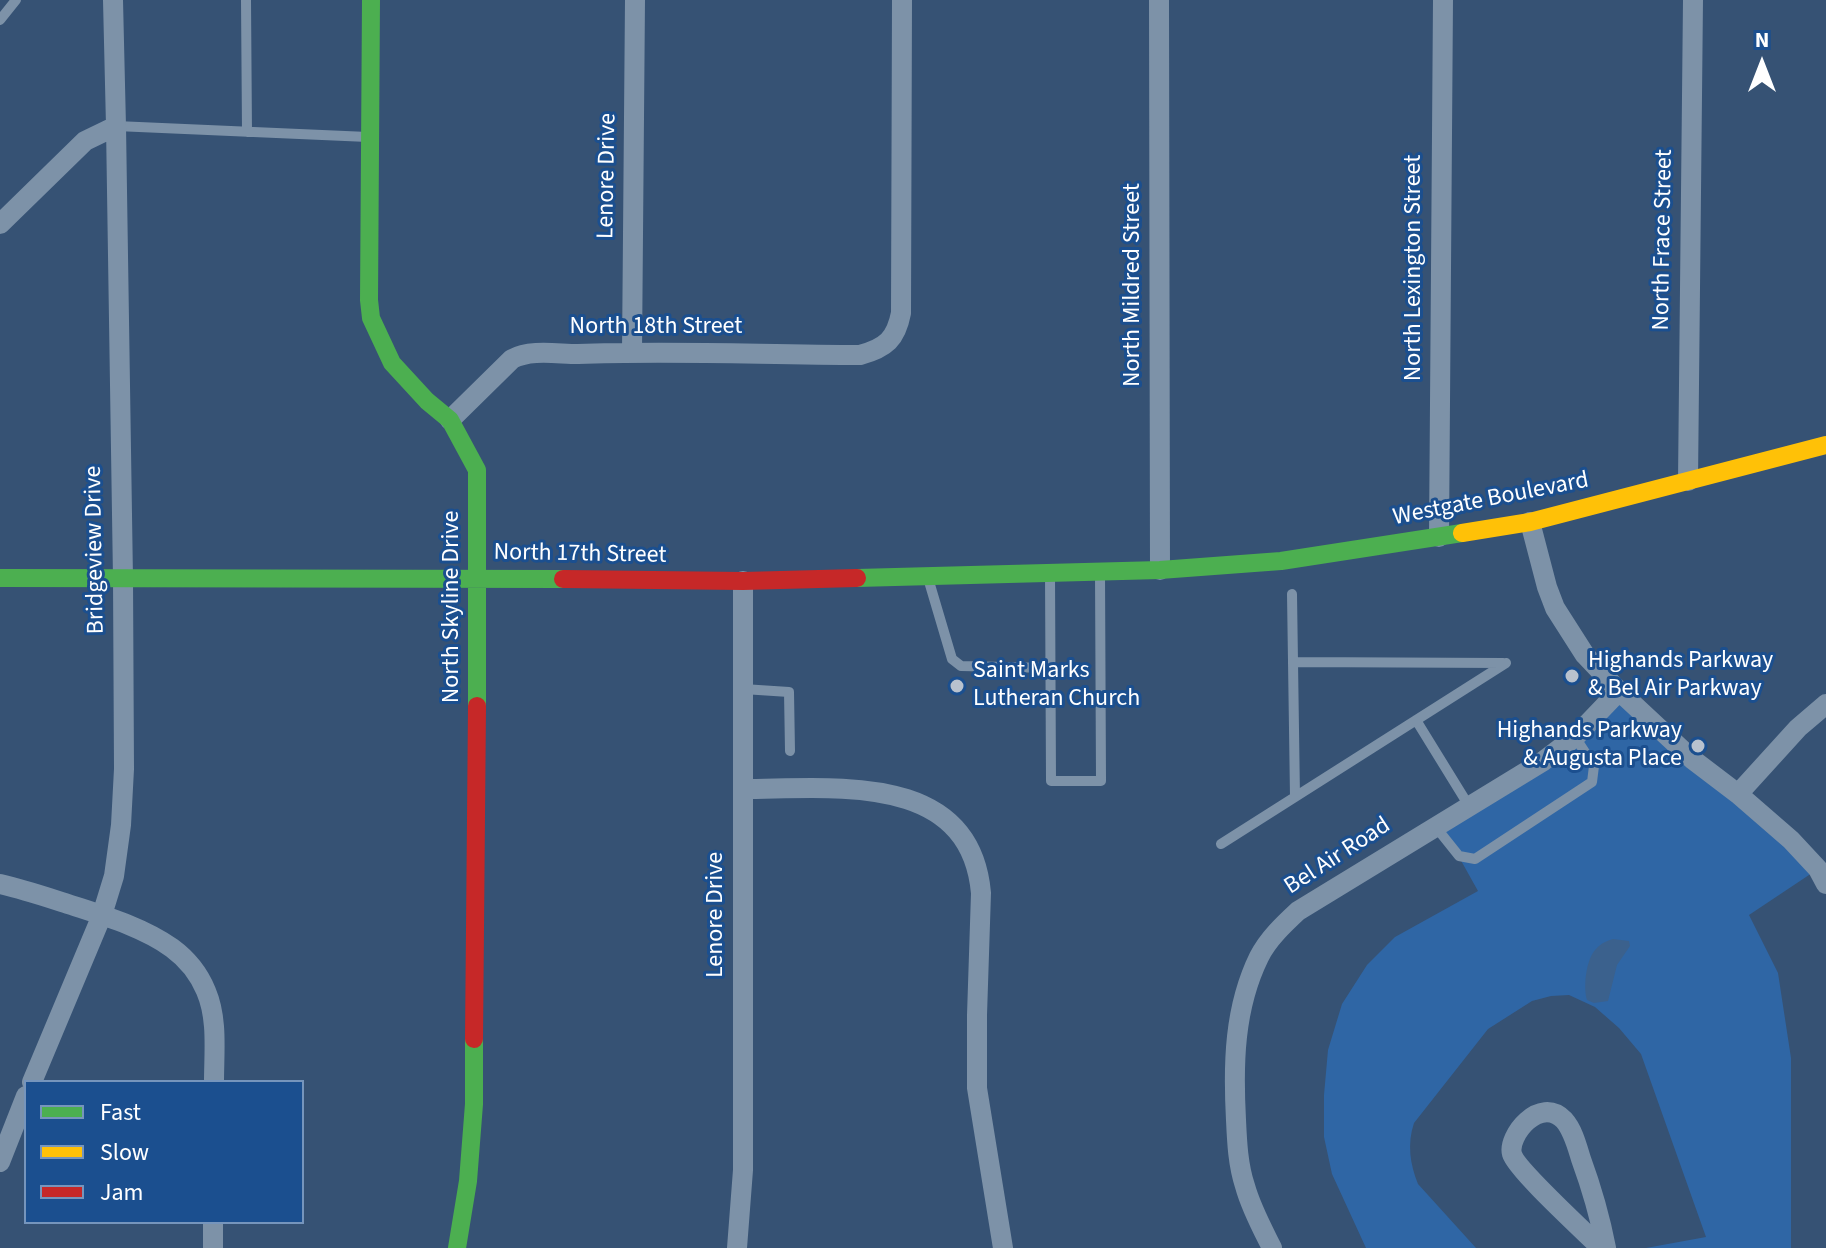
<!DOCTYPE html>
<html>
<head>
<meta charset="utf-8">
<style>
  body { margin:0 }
  #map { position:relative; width:1826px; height:1248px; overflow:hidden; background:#365274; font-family:"Source Sans 3",sans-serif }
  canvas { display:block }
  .legend { position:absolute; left:24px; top:1080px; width:280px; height:144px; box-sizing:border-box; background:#1b4f8f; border:2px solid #7695bc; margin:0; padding:10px 14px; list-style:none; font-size:24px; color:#fff }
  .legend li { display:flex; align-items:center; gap:16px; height:40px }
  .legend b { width:40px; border:2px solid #7695bc }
  .north { position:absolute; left:1722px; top:24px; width:80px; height:80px; -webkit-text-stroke:6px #1b4f8f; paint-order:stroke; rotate:0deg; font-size:22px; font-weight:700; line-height:32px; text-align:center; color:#fff }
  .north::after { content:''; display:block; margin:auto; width:28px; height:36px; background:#fff; clip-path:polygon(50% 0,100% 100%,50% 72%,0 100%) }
</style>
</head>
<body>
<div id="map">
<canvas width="1826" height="1248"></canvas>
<ul class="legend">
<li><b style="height:10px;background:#4caf50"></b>Fast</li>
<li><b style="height:10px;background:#ffc107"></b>Slow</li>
<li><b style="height:10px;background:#c62828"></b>Jam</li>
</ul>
<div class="north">N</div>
</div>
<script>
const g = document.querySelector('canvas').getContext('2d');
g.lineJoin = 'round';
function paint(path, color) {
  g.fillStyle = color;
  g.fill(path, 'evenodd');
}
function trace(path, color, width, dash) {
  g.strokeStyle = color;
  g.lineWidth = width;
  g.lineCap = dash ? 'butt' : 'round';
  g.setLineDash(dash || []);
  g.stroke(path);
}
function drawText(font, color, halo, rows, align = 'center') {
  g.font = font + ' "Source Sans 3",sans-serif';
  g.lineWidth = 6;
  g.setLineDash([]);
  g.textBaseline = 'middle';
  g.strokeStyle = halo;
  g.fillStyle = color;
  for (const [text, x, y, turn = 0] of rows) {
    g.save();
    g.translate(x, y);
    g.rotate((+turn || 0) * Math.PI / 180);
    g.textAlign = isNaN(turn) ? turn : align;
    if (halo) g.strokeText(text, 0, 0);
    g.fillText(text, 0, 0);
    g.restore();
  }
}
paint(new Path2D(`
  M 1619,691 L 1818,869 L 1749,915 L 1778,973 L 1791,1058 L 1791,1248 L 1646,1248 L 1706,1237 L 1641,1054 L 1619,1028 L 1595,1007 L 1569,995 L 1551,996 L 1532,1001 L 1488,1029 L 1414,1123 C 1407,1144 1410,1164 1418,1184 L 1476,1248 L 1366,1248 L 1332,1174 L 1324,1137 L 1324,1095 L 1328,1050 L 1342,1004 L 1367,965 L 1395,937 L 1478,891 L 1440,823 L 1542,762 Z`), '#2f66a5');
paint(new Path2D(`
  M 1613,939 L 1629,941 L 1630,946 L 1617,965 L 1608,1001 L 1594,1003 L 1587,1000 C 1583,987 1586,959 1596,949 C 1601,943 1607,941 1613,939 Z`), '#3b618d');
trace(new Path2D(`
  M 246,0 L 247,132
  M 0,20 L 16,0
  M 116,126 L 368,137
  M 1050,575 L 1051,781 L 1101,781 L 1100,574
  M 928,578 L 952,659 L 961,666 L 1050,668
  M 1292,594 L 1295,797
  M 1293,662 L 1503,663
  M 743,689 L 789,692 L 790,751
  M 1416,720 L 1469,806
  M 1435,826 L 1459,856 L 1475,859 L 1592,782 L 1594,766 L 1575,737
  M 1221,844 L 1506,663`), '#7d92a8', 10);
trace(new Path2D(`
  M 1159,0 L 1160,570
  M 0,224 L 85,141 L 116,126
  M 632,352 L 635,0
  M 450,420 L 512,359 C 531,349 557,354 578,354 C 672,350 766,355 860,355 C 886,348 896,339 901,313 L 902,0
  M 1688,481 L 1693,0
  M 1530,522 L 1547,587 L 1555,608 L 1585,655 L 1619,691 L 1692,759 L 1738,794 L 1791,840 L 1818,869 L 1826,884
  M 1439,537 L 1443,0
  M 743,789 C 832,789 970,770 981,893 L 977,1015 L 977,1088 L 1003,1248
  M 1738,794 L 1798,728 L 1826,704
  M 0,884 C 22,889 43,896 65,903 C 101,915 141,926 172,948 C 187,959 199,974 206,991 C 218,1019 214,1052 214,1082
  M 32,1082 L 102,915 L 114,876 L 121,825 L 124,769 L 123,579 L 116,126 L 113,0
  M 0,1162 L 26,1096
  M 213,1248 L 213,1222
  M 737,1248 L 743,1170 L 743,581
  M 1272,1248 C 1262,1228 1251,1208 1245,1186 C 1238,1165 1237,1142 1236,1120 C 1233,1064 1234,1008 1259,957 C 1268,939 1284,924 1298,911 L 1542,762 L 1575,737 L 1619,691
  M 1601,1248 C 1585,1232 1516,1169 1512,1154 C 1507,1136 1540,1095 1564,1120 C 1573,1130 1577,1146 1581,1159 C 1592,1189 1600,1217 1606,1248`), '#7d92a8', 20);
trace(new Path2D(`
  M 371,0 L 369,300 L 371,318 L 392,363 L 427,401 L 450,420 L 477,470 L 477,706
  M 0,578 L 563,579
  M 857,578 L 1160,570 L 1281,561 L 1462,533
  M 457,1248 L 468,1181 L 474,1104 L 474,1039`), '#4caf50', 18);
trace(new Path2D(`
  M 1462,533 L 1530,522 L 1826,445`), '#ffc107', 18);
trace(new Path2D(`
  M 563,579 L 743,581 L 857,578
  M 474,1039 L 477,706`), '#c62828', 18);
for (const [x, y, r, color] of [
  [1572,676,8,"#b9c2ce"],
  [957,686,8,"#b9c2ce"],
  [1698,746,8,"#b9c2ce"]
]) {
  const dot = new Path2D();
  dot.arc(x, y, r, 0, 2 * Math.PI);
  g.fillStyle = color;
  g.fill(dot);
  trace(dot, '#1b4f8f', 3);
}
drawText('24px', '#fff', '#1b4f8f', [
  ["Lenore Drive",608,176,-89],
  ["North Frace Street",1664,240,-89],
  ["North Lexington Street",1415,268,-90],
  ["North Mildred Street",1134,285,-90],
  ["North 18th Street",656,328],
  ["Westgate Boulevard",1491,500,-11],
  ["Bridgeview Drive",96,550,-91],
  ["North 17th Street",580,555,1],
  ["North Skyline Drive",453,607,-90],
  ["Bel Air Road",1338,857,-33],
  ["Lenore Drive",717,915,-90]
]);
drawText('24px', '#fff', '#1b4f8f', [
  ["Highands Parkway",1588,662],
  ["& Bel Air Parkway",1588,690],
  ["Saint Marks",973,672],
  ["Lutheran Church",973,700],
  ["Highands Parkway",1682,732,"right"],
  ["& Augusta Place",1682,760,"right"]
], 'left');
</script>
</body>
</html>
